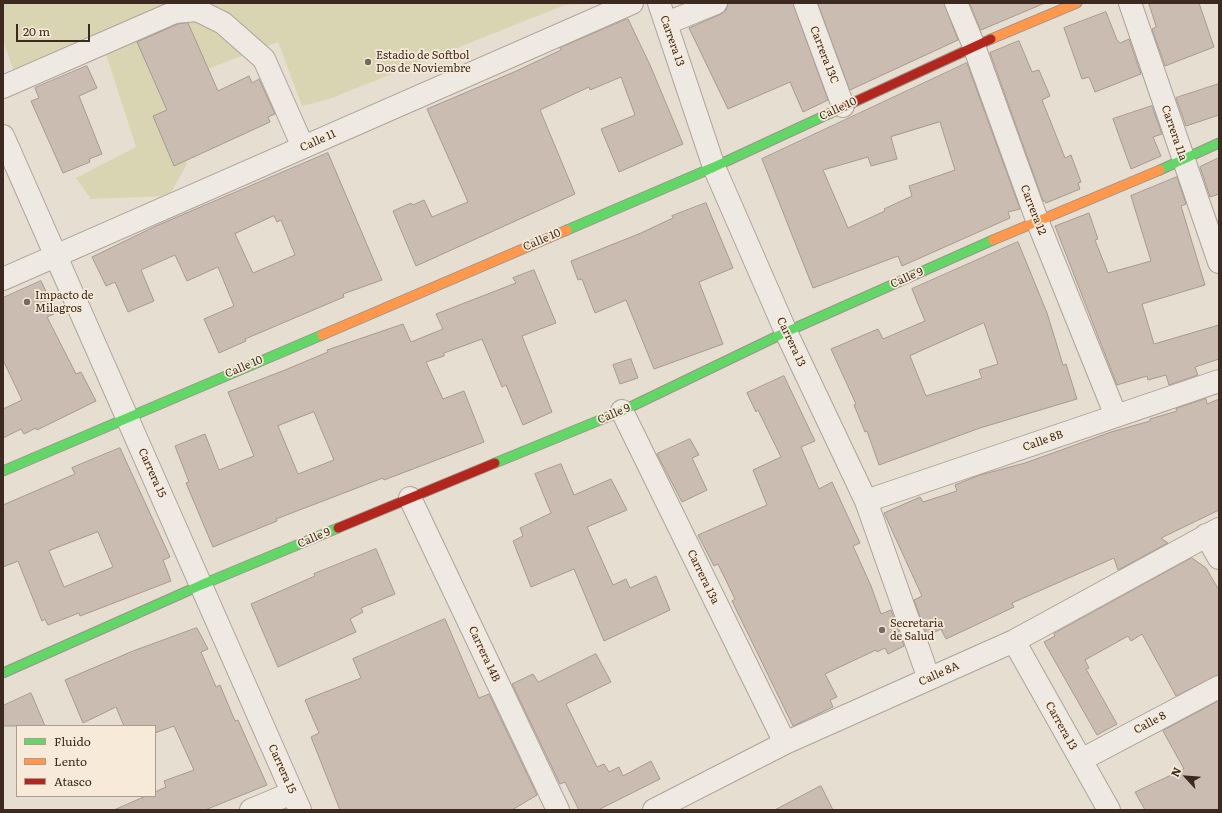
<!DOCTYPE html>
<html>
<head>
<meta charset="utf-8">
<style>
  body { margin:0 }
  #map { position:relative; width:1222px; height:813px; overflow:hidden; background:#e6ded1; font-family:Literata,serif }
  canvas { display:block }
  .frame { position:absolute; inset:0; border:4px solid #3c2a20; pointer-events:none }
  .legend { position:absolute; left:16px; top:725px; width:140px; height:72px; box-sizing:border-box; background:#f7ead8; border:1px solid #ac9d8e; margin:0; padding:5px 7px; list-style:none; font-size:12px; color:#3c2a20 }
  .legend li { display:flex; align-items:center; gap:8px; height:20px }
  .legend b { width:20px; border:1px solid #ac9d8e }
  .north { position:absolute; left:1166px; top:757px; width:40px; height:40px; -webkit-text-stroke:3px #f7ead8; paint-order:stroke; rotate:296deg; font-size:11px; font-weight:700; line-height:16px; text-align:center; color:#3c2a20 }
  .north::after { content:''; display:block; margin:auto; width:14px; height:18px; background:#3c2a20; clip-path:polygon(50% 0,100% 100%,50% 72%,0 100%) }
  .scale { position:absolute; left:16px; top:24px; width:74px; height:18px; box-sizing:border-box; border:2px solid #3c2a20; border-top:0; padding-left:5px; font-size:12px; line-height:14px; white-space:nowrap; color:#3c2a20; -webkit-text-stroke:3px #f7ead8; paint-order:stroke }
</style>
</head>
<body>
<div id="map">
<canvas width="1222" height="813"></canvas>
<div class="frame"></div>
<ul class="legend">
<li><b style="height:5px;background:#63d668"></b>Fluido</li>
<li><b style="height:5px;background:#ff974d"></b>Lento</li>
<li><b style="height:5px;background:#b3261e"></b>Atasco</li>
</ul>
<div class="north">N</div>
<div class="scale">20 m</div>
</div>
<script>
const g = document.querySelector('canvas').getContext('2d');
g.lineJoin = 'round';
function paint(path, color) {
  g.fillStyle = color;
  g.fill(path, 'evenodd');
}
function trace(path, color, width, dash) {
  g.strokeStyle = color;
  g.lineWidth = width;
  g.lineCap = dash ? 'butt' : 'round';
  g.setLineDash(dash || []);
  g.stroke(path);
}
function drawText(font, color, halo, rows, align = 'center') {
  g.font = font + ' Literata,serif';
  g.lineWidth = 3.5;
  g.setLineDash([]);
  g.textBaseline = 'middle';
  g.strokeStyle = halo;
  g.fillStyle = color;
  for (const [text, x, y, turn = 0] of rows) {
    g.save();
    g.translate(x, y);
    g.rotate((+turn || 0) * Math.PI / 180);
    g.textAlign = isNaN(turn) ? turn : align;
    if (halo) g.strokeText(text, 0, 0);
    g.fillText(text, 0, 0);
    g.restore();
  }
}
paint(new Path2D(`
  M 3,3 L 610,3 L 565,5 L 329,99 L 302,106 L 278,42 L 161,87 L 187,164 L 169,196 L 91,199 L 76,178 L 136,147 L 103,45 L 20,87 L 3,41 Z`), '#d9d5b3');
const building = new Path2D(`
  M 728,3 L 793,3 L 828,100 L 803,112 L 790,82 L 728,109 L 689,28 L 721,14 L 726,10 Z
  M 818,3 L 944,3 L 958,40 L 850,90 Z
  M 970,3 L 1045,3 L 981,30 Z
  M 1149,3 L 1199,3 L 1214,47 L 1165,66 L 1152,29 L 1156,27 Z
  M 1106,12 L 1117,40 L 1120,43 L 1129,39 L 1141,74 L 1095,92 L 1089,77 L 1082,79 L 1064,28 Z
  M 628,19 L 650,65 L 683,144 L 619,172 L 601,129 L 635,115 L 621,77 L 590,90 L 589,87 L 540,110 L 575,194 L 416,266 L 393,211 L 411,203 L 413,205 L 424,200 L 432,217 L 468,202 L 427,109 L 514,72 L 561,50 L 560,48 Z
  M 188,23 L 218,91 L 249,76 L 252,83 L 259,79 L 275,114 L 268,117 L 270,122 L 174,166 L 153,116 L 167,110 L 137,42 L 178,24 Z
  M 1019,41 L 1032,72 L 1039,70 L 1050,96 L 1042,100 L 1065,158 L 1071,155 L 1081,182 L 1078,183 L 1080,189 L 1046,203 L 1045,201 L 1043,201 L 990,53 Z
  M 967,63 L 1020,209 L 1008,212 L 1010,218 L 902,266 L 898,256 L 813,288 L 762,159 ZM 940,122 L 955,170 L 909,186 L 912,196 L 884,209 L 885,211 L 848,228 L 823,170 L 868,157 L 871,166 L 897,159 L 891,137 Z
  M 87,66 L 97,88 L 79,96 L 102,154 L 89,159 L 90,162 L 63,173 L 31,101 L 39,98 L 35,88 Z
  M 1219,84 L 1219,115 L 1186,126 L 1176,98 Z
  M 1152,106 L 1162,134 L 1153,137 L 1161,156 L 1131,169 L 1113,119 Z
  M 328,153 L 382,280 L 343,294 L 344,297 L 245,339 L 246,341 L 219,353 L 204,319 L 234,306 L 218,267 L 187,281 L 175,255 L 141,270 L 154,301 L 128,312 L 115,282 L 106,286 L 92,257 L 156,226 ZM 274,216 L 277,222 L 281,220 L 295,255 L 253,273 L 235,234 Z
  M 1219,158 L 1219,194 L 1210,197 L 1200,167 Z
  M 1177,177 L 1186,204 L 1181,206 L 1205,285 L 1142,304 L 1154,344 L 1219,325 L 1219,359 L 1195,367 L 1198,375 L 1169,385 L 1166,375 L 1148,380 L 1147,376 L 1117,385 L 1055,226 L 1089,213 L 1098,239 L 1095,240 L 1108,273 L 1151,261 L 1131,196 Z
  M 706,203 L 733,268 L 699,282 L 723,344 L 654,369 L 626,300 L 595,313 L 582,279 L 578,280 L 571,261 L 641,233 L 673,218 L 672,216 Z
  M 1018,242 L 1047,313 L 1063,365 L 1066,364 L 1077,399 L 980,428 L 879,465 L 867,431 L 865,432 L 854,405 L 856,404 L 831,349 L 878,329 L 883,339 L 925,321 L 912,289 ZM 984,323 L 998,364 L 979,370 L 982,378 L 926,396 L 910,356 Z
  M 534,270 L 556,323 L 522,336 L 552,412 L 523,425 L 506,385 L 502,387 L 482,339 L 444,353 L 444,356 L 426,362 L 443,399 L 464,391 L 484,442 L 384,480 L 383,478 L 276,519 L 277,521 L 213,547 L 186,483 L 189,482 L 175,446 L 205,434 L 219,470 L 254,456 L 228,392 L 285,370 L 328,352 L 327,350 L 403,324 L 411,342 L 443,329 L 436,314 L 516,283 L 513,278 ZM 314,412 L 334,460 L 298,474 L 278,426 Z
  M 41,281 L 51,302 L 49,303 L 54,314 L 47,317 L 76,374 L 81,372 L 96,401 L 37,430 L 36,428 L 24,434 L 21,429 L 3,438 L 3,409 L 22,400 L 3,360 L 3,298 Z
  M 631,359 L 638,378 L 620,384 L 613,365 Z
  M 784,376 L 815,441 L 801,447 L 819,489 L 832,482 L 860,543 L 853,546 L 871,586 L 881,614 L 891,610 L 904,646 L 888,654 L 885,648 L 877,652 L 876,650 L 825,674 L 837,697 L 830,700 L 833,707 L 793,726 L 732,601 L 735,599 L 718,564 L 714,566 L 698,535 L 767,505 L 753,470 L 781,457 L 758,410 L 756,412 L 747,393 Z
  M 1206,399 L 1207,404 L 1219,399 L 1219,510 L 1161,538 L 1168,543 L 1118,570 L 1114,558 L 1012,603 L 1014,607 L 946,639 L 941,629 L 927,636 L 914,600 L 922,596 L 884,513 L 920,497 L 923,502 L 957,491 L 955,485 L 980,475 L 1025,463 L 1111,432 L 1150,421 L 1150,419 L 1177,411 L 1176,409 Z
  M 690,439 L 699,455 L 692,458 L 707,490 L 682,502 L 657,454 Z
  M 120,448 L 170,557 L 163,560 L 171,581 L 80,616 L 79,613 L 48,625 L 45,619 L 42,621 L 18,561 L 3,567 L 3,505 L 75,474 L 72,468 ZM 98,532 L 113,567 L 64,587 L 49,551 Z
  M 561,464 L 574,495 L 611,479 L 627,510 L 587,527 L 613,585 L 626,579 L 630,588 L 656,576 L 670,610 L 604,641 L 574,569 L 531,587 L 513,541 L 523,536 L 520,528 L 551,513 L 535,474 Z
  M 376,549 L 395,594 L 361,608 L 363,612 L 350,619 L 356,632 L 278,667 L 251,604 L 315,576 L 314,574 Z
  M 1192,558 L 1206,568 L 1219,590 L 1219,675 L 1176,696 L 1142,634 L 1131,641 L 1128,636 L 1085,660 L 1089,668 L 1086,669 L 1117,724 L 1097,735 L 1044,642 L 1055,636 L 1054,634 Z
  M 445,619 L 479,698 L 489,694 L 537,795 L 512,810 L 340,810 L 311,737 L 319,733 L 305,700 L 361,678 L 353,659 Z
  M 197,628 L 208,649 L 201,652 L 216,687 L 220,685 L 235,721 L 238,720 L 267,785 L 205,810 L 114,810 L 146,796 L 155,796 L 155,792 L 166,787 L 164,781 L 194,770 L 174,726 L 155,733 L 155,726 L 124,726 L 116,707 L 83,723 L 65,680 L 133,651 Z
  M 596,654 L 611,682 L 566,704 L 597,767 L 604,764 L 609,772 L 619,767 L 623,776 L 651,761 L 660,779 L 598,810 L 579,810 L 565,782 L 560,784 L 512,684 L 533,674 L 538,682 Z
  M 31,693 L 45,726 L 3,726 L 3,706 Z
  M 1219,701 L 1219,810 L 1145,810 L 1135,792 L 1184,769 L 1163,731 Z
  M 821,786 L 833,810 L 775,810 Z`);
paint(building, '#cabcb1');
trace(building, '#a79990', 1);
const street = new Path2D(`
  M 659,3 L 714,167 L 786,332 L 866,501 L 929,679
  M 805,3 L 843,106
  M 956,3 L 974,46 L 1037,220 L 1116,416
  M 1130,3 L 1219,262
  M 667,23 L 716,3
  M 3,87 L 175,12 L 197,10 L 223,23 L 264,59 L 303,147
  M 3,136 L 300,810
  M 3,279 L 632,3
  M 622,411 L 785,743
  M 410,498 L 558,810
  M 866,501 L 1219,381
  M 1206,535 L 1219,558
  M 1014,641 L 1109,810
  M 1081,760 L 1219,687
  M 251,810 L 292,793
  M 654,810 L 785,743 L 1014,641 L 1219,529`);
const fast = new Path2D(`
  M 1160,170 L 1219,143
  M 567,230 L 714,167 L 837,110
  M 495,463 L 622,411 L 786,332 L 993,240
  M 3,471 L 322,335
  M 3,673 L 201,585 L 338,528`);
const slow = new Path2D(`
  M 991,39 L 1077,3
  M 993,240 L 1160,170
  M 322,335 L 567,230`);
const jam = new Path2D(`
  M 837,110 L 991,39
  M 338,528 L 495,463`);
trace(street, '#aca399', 24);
trace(fast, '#9c9389', 11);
trace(slow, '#9c9389', 11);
trace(jam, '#9c9389', 11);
trace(street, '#eeeae3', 22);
trace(fast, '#63d668', 9);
trace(slow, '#ff974d', 9);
trace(jam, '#b3261e', 9);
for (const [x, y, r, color] of [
  [368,62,4,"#78695e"],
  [27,302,4,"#78695e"],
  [882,630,4,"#78695e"]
]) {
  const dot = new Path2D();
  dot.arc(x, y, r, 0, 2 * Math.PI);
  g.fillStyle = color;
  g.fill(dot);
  trace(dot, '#f7ead8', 1.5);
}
drawText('11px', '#3c2a20', '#f7ead8', [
  ["Carrera 13",672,41,71],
  ["Carrera 13C",824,55,69],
  ["Calle 10",838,109,-25],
  ["Carrera 11a",1174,133,71],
  ["Calle 11",318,141,-24],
  ["Carrera 12",1033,210,69],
  ["Calle 10",542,240,-23],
  ["Calle 9",907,278,-24],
  ["Carrera 13",791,342,65],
  ["Calle 10",244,367,-23],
  ["Calle 9",614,414,-23],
  ["Calle 8B",1043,441,-19],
  ["Carrera 15",152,473,66],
  ["Calle 9",314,538,-23],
  ["Carrera 13a",703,577,64],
  ["Carrera 14B",484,654,65],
  ["Calle 8A",939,674,-24],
  ["Calle 8",1150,723,-28],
  ["Carrera 13",1061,726,61],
  ["Carrera 15",282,769,66]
]);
drawText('11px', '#3c2a20', '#f7ead8', [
  ["Estadio de Softbol",376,56],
  ["Dos de Noviembre",376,69],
  ["Impacto de",35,296],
  ["Milagros",35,309],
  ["Secretaria",890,624],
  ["de Salud",890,637]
], 'left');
</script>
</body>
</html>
